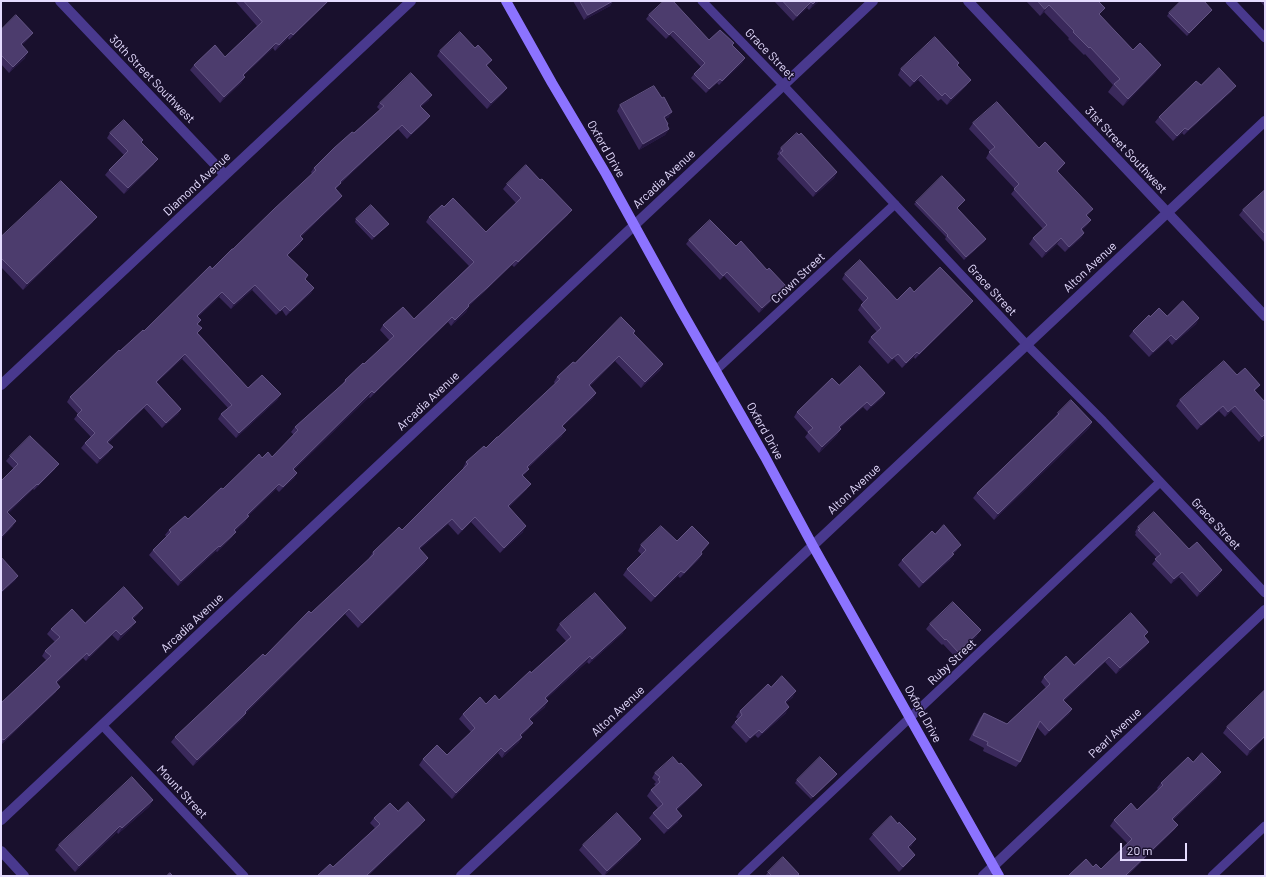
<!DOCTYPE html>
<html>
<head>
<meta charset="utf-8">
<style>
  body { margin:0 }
  #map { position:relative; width:1266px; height:877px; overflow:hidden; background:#19102d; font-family:Barlow,sans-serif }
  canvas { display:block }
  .frame { position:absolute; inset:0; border:2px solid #e5dcff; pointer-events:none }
  .scale { position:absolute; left:1120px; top:843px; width:67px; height:18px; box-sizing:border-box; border:2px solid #e5dcff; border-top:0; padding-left:5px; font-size:12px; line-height:14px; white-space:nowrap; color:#e5dcff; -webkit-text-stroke:3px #19102d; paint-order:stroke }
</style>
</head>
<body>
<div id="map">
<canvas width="1266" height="877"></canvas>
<div class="frame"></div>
<div class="scale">20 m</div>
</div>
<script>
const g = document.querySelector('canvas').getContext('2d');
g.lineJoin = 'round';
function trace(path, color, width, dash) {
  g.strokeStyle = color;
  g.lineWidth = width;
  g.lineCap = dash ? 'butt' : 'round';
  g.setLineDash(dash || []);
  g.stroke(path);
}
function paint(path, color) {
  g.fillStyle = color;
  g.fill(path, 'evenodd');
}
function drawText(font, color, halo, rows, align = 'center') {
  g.font = font + ' Barlow,sans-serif';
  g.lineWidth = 3;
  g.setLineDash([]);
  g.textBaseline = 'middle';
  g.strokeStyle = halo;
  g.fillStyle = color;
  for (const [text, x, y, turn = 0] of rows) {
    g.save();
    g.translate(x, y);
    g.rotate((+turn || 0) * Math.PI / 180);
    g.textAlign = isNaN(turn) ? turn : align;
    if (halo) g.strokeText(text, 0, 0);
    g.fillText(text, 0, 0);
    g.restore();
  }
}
trace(new Path2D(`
  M 702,1 L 783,85 L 1027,345 L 1103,421 L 1265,593
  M 1230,1 L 1265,38
  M 716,370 L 895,204
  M 102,725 L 244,876
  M 742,876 L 1160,482
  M 1212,876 L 1265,826`), '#49398e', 9);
trace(new Path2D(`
  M 60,1 L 225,175
  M 968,1 L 1265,316
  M 1,385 L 411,1
  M 1,820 L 873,1
  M 1,851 L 24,876
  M 461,876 L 1265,121
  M 983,876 L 1265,610`), '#49398e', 10);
trace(new Path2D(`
  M 506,1 L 552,83 L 606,174 L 681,310 L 765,457 L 813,546 L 999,876`), '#8c73ff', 10);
paint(new Path2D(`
  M 235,1 L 329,1 L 289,40 L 288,38 L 275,51 L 273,48 L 243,76 L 245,77 L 241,83 L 220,103 L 190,70 L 194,65 L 225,57 L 257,26 Z
  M 573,1 L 613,1 L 610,6 L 584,20 Z
  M 774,1 L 819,1 L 809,10 L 807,8 L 793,21 Z
  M 1026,1 L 1098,1 L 1100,16 L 1133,50 L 1161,65 L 1155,73 L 1123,106 L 1108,92 L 1113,85 L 1085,54 L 1084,55 L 1068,39 L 1069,38 L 1044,12 L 1040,16 Z
  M 1260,1 L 1265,1 L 1265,7 Z
  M 1210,12 L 1187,36 L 1167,16 L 1169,13 Z
  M 649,15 L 709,40 L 732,45 L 745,58 L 742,63 L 719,85 L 717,83 L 706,93 L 691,78 L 694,74 L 701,67 L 670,35 L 666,39 L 646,19 Z
  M 1,30 L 33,33 L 29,38 L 22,45 L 25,58 L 9,73 L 1,64 Z
  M 475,48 L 492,60 L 487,66 L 507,88 L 503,93 L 487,109 L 437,56 L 440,51 Z
  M 957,66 L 967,85 L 947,105 L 941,99 L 938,101 L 918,80 L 910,87 L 898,75 L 901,69 Z
  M 1201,85 L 1232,91 L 1184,135 L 1182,133 L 1173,141 L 1155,122 L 1159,117 Z
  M 429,100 L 421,107 L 430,116 L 426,121 L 407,139 L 398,129 L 341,183 L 336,189 L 342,196 L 339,200 L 301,237 L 300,244 L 288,255 L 305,279 L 314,288 L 311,293 L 286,316 L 282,310 L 276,315 L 252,290 L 231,309 L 219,297 L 198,317 L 201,320 L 198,324 L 198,333 L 248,388 L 278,399 L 236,438 L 218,419 L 221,414 L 228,408 L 182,359 L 157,382 L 181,409 L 178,414 L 162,428 L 144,408 L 108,443 L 109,452 L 97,464 L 81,448 L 85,443 L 91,437 L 74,419 L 78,414 L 67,402 L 70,397 L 120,351 L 144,331 L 233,249 L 312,174 L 311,172 L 314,168 L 354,133 L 380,110 L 377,107 L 380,103 Z
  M 620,105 L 669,117 L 665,119 L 668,124 L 667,126 L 669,129 L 665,135 L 639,150 L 617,111 Z
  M 973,123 L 1039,148 L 1065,163 L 1061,168 L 1058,172 L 1089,214 L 1087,216 L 1091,220 L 1087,225 L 1082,230 L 1084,233 L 1081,238 L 1065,252 L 1057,244 L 1042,258 L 1029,244 L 1033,238 L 1043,229 L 1011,194 L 1015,189 L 986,158 L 990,151 L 969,129 Z
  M 110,133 L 141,142 L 154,164 L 124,194 L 105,175 L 109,170 L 124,155 L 107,138 Z
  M 781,148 L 837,172 L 834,178 L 813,197 L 777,159 L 779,156 L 777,154 Z
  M 507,184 L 568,215 L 514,267 L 512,265 L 484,292 L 469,306 L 466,312 L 451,326 L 448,322 L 370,398 L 369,397 L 294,470 L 297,473 L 294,478 L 279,492 L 276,489 L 248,516 L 245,522 L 235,531 L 232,537 L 217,552 L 216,551 L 178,586 L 149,555 L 153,550 L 167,537 L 165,535 L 169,530 L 188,519 L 223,489 L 262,458 L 272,457 L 294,435 L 291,432 L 295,427 L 342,385 L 345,380 L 390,341 L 380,330 L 383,325 L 414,319 L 469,266 L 426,222 L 429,217 L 444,207 L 486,232 L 516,203 L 503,189 Z
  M 1265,190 L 1265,243 L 1239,215 L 1243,210 Z
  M 916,202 L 963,202 L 957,208 L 986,239 L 984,242 L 964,260 L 945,239 L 946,237 L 914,204 Z
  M 356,219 L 389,224 L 387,226 L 372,240 L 355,222 Z
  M 93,222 L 23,290 L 1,267 L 1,237 Z
  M 689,240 L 783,290 L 759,313 L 724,276 L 720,280 L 686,244 Z
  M 845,274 L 897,300 L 914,292 L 973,301 L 969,306 L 915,359 L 914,357 L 902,368 L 894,359 L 888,364 L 868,342 L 871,337 L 877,332 L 858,310 L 863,302 L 842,279 Z
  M 1167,316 L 1199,318 L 1196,324 L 1172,345 L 1168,340 L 1149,357 L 1129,336 L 1133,331 L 1150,317 Z
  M 635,331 L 634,334 L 663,364 L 660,370 L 641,388 L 615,361 L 590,386 L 596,393 L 593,398 L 563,426 L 562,436 L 528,468 L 529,469 L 523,476 L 527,489 L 509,507 L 523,532 L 500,553 L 471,522 L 458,535 L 448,524 L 420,549 L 425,563 L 358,628 L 345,614 L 246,713 L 243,718 L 193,766 L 171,742 L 175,737 L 265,656 L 370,558 L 369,558 L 373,552 L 402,530 L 464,468 L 463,468 L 466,462 L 486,448 L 498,437 L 555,384 L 554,382 L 557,377 L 575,363 Z
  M 1237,375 L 1260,385 L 1255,391 L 1265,436 L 1259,442 L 1231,411 L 1225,417 L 1219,411 L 1197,430 L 1176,406 L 1180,400 Z
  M 839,385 L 885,393 L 882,398 L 867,411 L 863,407 L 840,428 L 841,429 L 837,435 L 819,453 L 805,437 L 808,433 L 794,417 L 797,412 Z
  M 1058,413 L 1092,422 L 1089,428 L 994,520 L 973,498 L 977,493 L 1054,418 Z
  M 10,456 L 55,469 L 34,490 L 33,489 L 8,513 L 13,526 L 1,539 L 1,481 L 14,469 L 6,461 Z
  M 1138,527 L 1189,549 L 1222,570 L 1219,575 L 1197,597 L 1179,577 L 1171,584 L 1152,564 L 1157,558 L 1135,535 L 1136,533 L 1135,532 Z
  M 935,534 L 957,550 L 953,554 L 954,554 L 950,560 L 919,588 L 898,565 L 902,560 Z
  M 677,541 L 709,543 L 701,553 L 702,554 L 699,559 L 680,578 L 678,576 L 651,602 L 623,575 L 627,569 L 642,555 L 638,551 L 641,545 Z
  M 139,613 L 133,619 L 132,627 L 118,641 L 112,635 L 86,661 L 83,658 L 57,683 L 56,692 L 1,745 L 1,703 L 46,660 L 42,656 L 45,651 L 55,642 L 47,634 L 51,629 Z
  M 560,624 L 623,633 L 589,664 L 587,662 L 546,699 L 545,707 L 530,720 L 529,728 L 521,736 L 519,742 L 502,758 L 498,753 L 452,799 L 419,765 L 423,759 L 447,755 L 471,732 L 459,719 L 463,714 L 486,704 L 499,700 L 531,673 L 566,641 L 556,630 Z
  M 930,624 L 977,636 L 955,657 L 943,644 L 942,645 L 926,629 Z
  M 1145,637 L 1149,642 L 1145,647 L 1116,674 L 1105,662 L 1064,701 L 1072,709 L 1069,714 L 1045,736 L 1037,727 L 1020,762 L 1016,767 L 983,751 L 984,748 L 969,740 L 980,718 L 984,713 L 1007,724 L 1046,688 L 1041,682 L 1044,677 L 1074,665 Z
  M 771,687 L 793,697 L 786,703 L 786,713 L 758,738 L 755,735 L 746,743 L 731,727 L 735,722 L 738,719 L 736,717 L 740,711 Z
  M 1227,727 L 1265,737 L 1247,756 L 1223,733 Z
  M 1193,762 L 1217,778 L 1173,820 L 1178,825 L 1174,830 L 1127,876 L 1068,876 L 1093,867 L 1101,869 L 1128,844 L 1110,826 L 1114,820 L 1137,810 L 1158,789 L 1157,788 L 1161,783 Z
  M 655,773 L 698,790 L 677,810 L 678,822 L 664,834 L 649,818 L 653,813 L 658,808 L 647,796 L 651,790 L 656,786 L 654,784 L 656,782 L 652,778 Z
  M 837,774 L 835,777 L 811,799 L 795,783 L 797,780 Z
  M 150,806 L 118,834 L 117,832 L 75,872 L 55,850 L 59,845 Z
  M 398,811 L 421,825 L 368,876 L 317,876 L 333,867 L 375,828 L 370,823 L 374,818 Z
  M 873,834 L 912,845 L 909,848 L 911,860 L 899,872 L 869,839 Z
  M 638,844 L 604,876 L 603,876 L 579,850 L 583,845 Z
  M 768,872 L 798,876 L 767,876 L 766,875 Z`), '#3a295b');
paint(new Path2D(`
  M 328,1 L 329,1 L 289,40 L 293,35 Z
  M 613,1 L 610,6 L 584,20 L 588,15 Z
  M 816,1 L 819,1 L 809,10 L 813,4 Z
  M 811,2 L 807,8 L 793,21 L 797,16 Z
  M 1049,5 L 1044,12 L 1040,16 L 1045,9 Z
  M 1212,10 L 1210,12 L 1187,36 L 1189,33 Z
  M 673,31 L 670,35 L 666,39 L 669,35 Z
  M 33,33 L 29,38 L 17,50 L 21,44 Z
  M 291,33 L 288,38 L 275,51 L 279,45 Z
  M 276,43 L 273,48 L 239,80 L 243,75 Z
  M 28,52 L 25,58 L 9,73 L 13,67 Z
  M 745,58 L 742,63 L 719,85 L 722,81 Z
  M 1161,65 L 1155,73 L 1123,106 L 1128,99 Z
  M 921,75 L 918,80 L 910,87 L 914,82 Z
  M 245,77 L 241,83 L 220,103 L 224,97 Z
  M 720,79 L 717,83 L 706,93 L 709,89 Z
  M 971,80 L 967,85 L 947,105 L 951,99 Z
  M 1236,86 L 1232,91 L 1184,135 L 1188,130 Z
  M 507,88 L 503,93 L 487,109 L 491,103 Z
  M 432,95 L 429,100 L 417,111 L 420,106 Z
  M 672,112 L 669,117 L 660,122 L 664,117 Z
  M 430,116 L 426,121 L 407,139 L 411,134 Z
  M 402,125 L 398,129 L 337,186 L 340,182 Z
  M 1185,128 L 1182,133 L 1173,141 L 1177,136 Z
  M 669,129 L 665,135 L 639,150 L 643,144 Z
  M 158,159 L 154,164 L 124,194 L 128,188 Z
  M 1065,163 L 1061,168 L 1053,176 L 1057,171 Z
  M 837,172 L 834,178 L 813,197 L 816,192 Z
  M 342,196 L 339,200 L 297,241 L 300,236 Z
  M 1093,209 L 1089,214 L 1083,220 L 1086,215 Z
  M 572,210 L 568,215 L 514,267 L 518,262 Z
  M 97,217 L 93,222 L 23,290 L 27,284 Z
  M 1091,220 L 1087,225 L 1077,235 L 1081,229 Z
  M 389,224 L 387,226 L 372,240 L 374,237 Z
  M 1084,233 L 1081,238 L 1065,252 L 1069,247 Z
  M 1061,238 L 1057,244 L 1042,258 L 1046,252 Z
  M 303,239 L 300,244 L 284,259 L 287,255 Z
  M 986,239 L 984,242 L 964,260 L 966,257 Z
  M 516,260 L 512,265 L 465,310 L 468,305 Z
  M 255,285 L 252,290 L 231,309 L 234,304 Z
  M 786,286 L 783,290 L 759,313 L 762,308 Z
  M 314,288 L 311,293 L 286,316 L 290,311 Z
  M 222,292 L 219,297 L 194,321 L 197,316 Z
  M 973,301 L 969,306 L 915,359 L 919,354 Z
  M 285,306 L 282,310 L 276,315 Z
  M 469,306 L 466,312 L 451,326 L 455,320 Z
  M 452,317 L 448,322 L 370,398 L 374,393 Z
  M 1199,318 L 1196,324 L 1172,345 L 1176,340 Z
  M 1171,335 L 1168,340 L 1149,357 L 1153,352 Z
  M 917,352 L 914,357 L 902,368 L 906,363 Z
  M 185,354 L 182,359 L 153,386 L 156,382 Z
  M 898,354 L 894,359 L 888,364 L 892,359 Z
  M 619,356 L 615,361 L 585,390 L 589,385 Z
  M 663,364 L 660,370 L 641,388 L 645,382 Z
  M 372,391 L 369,397 L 290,474 L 293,469 Z
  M 596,393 L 593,398 L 558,431 L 562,426 Z
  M 885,393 L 882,398 L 867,411 L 871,406 Z
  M 281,394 L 278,399 L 236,438 L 239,433 Z
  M 867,402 L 863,407 L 835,433 L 839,427 Z
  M 147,404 L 144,408 L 104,446 L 107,442 Z
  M 1223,406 L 1219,411 L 1197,430 L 1201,425 Z
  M 1235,406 L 1231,411 L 1225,417 L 1228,412 Z
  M 181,409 L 178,414 L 162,428 L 166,423 Z
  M 1092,422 L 1089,428 L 994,520 L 998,514 Z
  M 841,429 L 837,435 L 819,453 L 822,447 Z
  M 566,430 L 562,436 L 523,472 L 527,467 Z
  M 1265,434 L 1265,436 L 1259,442 L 1262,437 Z
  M 113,447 L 109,452 L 97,464 L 100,459 Z
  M 59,464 L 55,469 L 34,490 L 38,485 Z
  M 529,469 L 525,474 L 518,480 L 522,475 Z
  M 297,473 L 294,478 L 279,492 L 283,487 Z
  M 37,484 L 33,489 L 4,518 L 7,512 Z
  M 279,484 L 276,489 L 244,520 L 247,515 Z
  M 531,484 L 527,489 L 504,512 L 508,506 Z
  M 249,516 L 245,522 L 231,536 L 234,530 Z
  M 475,517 L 471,522 L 458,535 L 462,530 Z
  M 452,519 L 448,524 L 415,554 L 419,548 Z
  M 16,521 L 13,526 L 1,539 L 1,537 Z
  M 526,526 L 523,532 L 500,553 L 504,548 Z
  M 236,532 L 232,537 L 217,552 L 220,547 Z
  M 709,543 L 705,549 L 697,557 L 701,552 Z
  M 961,545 L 957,550 L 948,558 L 952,553 Z
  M 219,546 L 216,551 L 178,586 L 181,581 Z
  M 702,554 L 699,559 L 680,578 L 684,573 Z
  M 954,554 L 950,560 L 919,588 L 923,583 Z
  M 428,558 L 425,563 L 358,628 L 362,623 Z
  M 1222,570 L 1219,575 L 1197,597 L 1200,592 Z
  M 681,571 L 678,576 L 651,602 L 655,597 Z
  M 1182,572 L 1179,577 L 1171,584 L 1174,579 Z
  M 18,576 L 15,581 L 1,593 L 1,592 Z
  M 143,608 L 139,613 L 128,623 L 132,618 Z
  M 349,609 L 345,614 L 242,717 L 245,712 Z
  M 136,622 L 132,627 L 118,641 L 121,635 Z
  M 626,628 L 623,633 L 589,664 L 592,659 Z
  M 116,630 L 112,635 L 86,661 L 89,656 Z
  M 981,630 L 977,636 L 955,657 L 958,652 Z
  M 1149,642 L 1145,647 L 1116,674 L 1120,668 Z
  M 87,653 L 83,658 L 52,688 L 56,682 Z
  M 590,656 L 587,662 L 542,703 L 545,698 Z
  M 1109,657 L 1105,662 L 1060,705 L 1063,700 Z
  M 60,687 L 56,692 L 1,745 L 4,740 Z
  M 796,691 L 793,697 L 781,708 L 785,702 Z
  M 548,701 L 545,707 L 526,724 L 529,719 Z
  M 789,707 L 786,713 L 758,738 L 762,733 Z
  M 1072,709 L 1069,714 L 1045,736 L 1049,731 Z
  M 246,713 L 243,718 L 193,766 L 197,760 Z
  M 533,723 L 529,728 L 517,740 L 520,735 Z
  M 759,730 L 755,735 L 746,743 L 750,738 Z
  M 1265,736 L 1265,737 L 1247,756 L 1250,750 Z
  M 522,737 L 519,742 L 502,758 L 505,752 Z
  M 501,748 L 498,753 L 452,799 L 456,793 Z
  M 1221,772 L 1217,778 L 1168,824 L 1172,819 Z
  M 837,774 L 835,777 L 811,799 L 813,797 Z
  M 702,785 L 698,790 L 672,815 L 676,809 Z
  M 153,800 L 150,806 L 118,834 L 122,828 Z
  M 682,816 L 678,822 L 664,834 L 668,829 Z
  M 425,820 L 421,825 L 368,876 L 366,876 Z
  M 1178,825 L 1174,830 L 1127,876 L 1125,876 Z
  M 120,826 L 117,832 L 75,872 L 79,866 Z
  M 641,839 L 638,844 L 604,876 L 607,871 Z
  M 916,839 L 912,845 L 904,852 L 908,847 Z
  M 915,855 L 911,860 L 899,872 L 903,867 Z`), '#251741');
const building = new Path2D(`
  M 244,1 L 328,1 L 293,35 L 291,33 L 279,45 L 276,43 L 243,75 L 245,77 L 224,97 L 194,65 L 215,45 L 225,57 L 262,22 Z
  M 580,1 L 613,1 L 588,15 Z
  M 664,1 L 673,1 L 709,40 L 720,30 L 734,43 L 732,45 L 745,58 L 722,81 L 720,79 L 709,89 L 694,74 L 705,63 L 673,31 L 669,35 L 649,15 Z
  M 783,1 L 816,1 L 813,4 L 811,2 L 797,16 Z
  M 1038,1 L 1098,1 L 1105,8 L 1099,14 L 1133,50 L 1140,43 L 1161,65 L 1128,99 L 1114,84 L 1120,79 L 1090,47 L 1089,48 L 1073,32 L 1074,31 L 1049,5 L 1045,9 Z
  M 1181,1 L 1204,1 L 1212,10 L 1189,33 L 1169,13 Z
  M 16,15 L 33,33 L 21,44 L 28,52 L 13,67 L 1,55 L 1,30 Z
  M 460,32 L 475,48 L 478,45 L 492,60 L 486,65 L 507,88 L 491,103 L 440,51 Z
  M 935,37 L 959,63 L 957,65 L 971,80 L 951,99 L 945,93 L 942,96 L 921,75 L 914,82 L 901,69 Z
  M 1219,68 L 1236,86 L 1188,130 L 1185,128 L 1177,136 L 1159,117 L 1196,81 L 1201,85 Z
  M 411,73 L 432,95 L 420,106 L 430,116 L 411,134 L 402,125 L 340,182 L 341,183 L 335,188 L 342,196 L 300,236 L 303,239 L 287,255 L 308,275 L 305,279 L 314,288 L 290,311 L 285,306 L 280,311 L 255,285 L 234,304 L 222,292 L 197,316 L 201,320 L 197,324 L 202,328 L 197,333 L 248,388 L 262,375 L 281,394 L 239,433 L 221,414 L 232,405 L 185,354 L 156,382 L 181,409 L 166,423 L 147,404 L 107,442 L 113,447 L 100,459 L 85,443 L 95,433 L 77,415 L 82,410 L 70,397 L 119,350 L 120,351 L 143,330 L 144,331 L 210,266 L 212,269 L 232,249 L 233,249 L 274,209 L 316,170 L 314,168 L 334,148 L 352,132 L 354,133 L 384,106 L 380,103 Z
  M 654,86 L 662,98 L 664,97 L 672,112 L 664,117 L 668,124 L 667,125 L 669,129 L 643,144 L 620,105 Z
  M 997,102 L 1039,148 L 1045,142 L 1065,163 L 1057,171 L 1093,209 L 1086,215 L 1091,220 L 1081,229 L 1084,233 L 1069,247 L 1061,238 L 1046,252 L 1033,238 L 1047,225 L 1014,189 L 1019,184 L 989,152 L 995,147 L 973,123 Z
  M 124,120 L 143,140 L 141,142 L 158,159 L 128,188 L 109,170 L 128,151 L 110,133 Z
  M 797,133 L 799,135 L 801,133 L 837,172 L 816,192 L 780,153 L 783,151 L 781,148 Z
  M 526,165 L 540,180 L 542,179 L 572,210 L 518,262 L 516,260 L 488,287 L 468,305 L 469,306 L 455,320 L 452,317 L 374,393 L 372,391 L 293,469 L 297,473 L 283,487 L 279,484 L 247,515 L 249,516 L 234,530 L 236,532 L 220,547 L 219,546 L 181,581 L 153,550 L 171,532 L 169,530 L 185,516 L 188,519 L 221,488 L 223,489 L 259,454 L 262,458 L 268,452 L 272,457 L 298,430 L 295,427 L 346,381 L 345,380 L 363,363 L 364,364 L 394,336 L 383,325 L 403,307 L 414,319 L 474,262 L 429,217 L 442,205 L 444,207 L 453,198 L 486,232 L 521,198 L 507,184 Z
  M 942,176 L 965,200 L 957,208 L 986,239 L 966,257 L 947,236 L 948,235 L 916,202 Z
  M 61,181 L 97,217 L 27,284 L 1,258 L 1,237 Z
  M 1265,190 L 1265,234 L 1243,210 Z
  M 371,205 L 389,224 L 374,237 L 356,219 Z
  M 710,220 L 736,246 L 741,241 L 767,270 L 769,268 L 786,286 L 762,308 L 727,272 L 723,276 L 689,240 Z
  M 860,260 L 897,300 L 910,287 L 914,292 L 940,267 L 973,301 L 919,354 L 917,352 L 906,363 L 898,354 L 892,359 L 871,337 L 881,328 L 861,305 L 868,298 L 845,274 Z
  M 1183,301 L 1199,318 L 1176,340 L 1171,335 L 1153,352 L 1133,331 L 1149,315 L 1150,317 L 1159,308 L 1167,316 Z
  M 621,317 L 635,331 L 633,333 L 663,364 L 645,382 L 619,356 L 589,385 L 596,393 L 562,426 L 566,430 L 527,467 L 529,469 L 522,475 L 531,484 L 508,506 L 526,526 L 504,548 L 475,517 L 462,530 L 452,519 L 419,548 L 428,558 L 362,623 L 349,609 L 245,712 L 246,713 L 197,760 L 175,737 L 263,654 L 265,656 L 309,611 L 311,613 L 374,554 L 373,552 L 399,527 L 402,530 L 468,464 L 466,462 L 484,446 L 486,448 L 497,437 L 498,437 L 560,379 L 557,377 L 573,362 L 575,363 Z
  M 1224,361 L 1237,375 L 1245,368 L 1260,385 L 1254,390 L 1265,402 L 1265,434 L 1262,437 L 1235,406 L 1228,412 L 1223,406 L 1201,425 L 1180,400 Z
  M 860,366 L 885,393 L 871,406 L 867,402 L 839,427 L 841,429 L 822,447 L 808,432 L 813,428 L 797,412 L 832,378 L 839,385 Z
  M 1071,400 L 1092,422 L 998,514 L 977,493 L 1059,414 L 1058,413 Z
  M 30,436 L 59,464 L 38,485 L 37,484 L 7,512 L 16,521 L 1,537 L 1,481 L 18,464 L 10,456 Z
  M 1154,512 L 1189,549 L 1197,542 L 1222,570 L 1200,592 L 1182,572 L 1174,579 L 1155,559 L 1161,554 L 1138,530 L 1140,529 L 1138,527 Z
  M 944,525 L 961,545 L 952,553 L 954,554 L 923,583 L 902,560 L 932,531 L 935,534 Z
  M 661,526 L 677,541 L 692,526 L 709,543 L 701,552 L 702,554 L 684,573 L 681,571 L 655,597 L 627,569 L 646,550 L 641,545 Z
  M 1,557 L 18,576 L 1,592 Z
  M 124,587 L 143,608 L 132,618 L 136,622 L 121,635 L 116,630 L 89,656 L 87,653 L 56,682 L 60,687 L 4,740 L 3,739 L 1,740 L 1,703 L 51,656 L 45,651 L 60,637 L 51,629 L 72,609 L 85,623 Z
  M 595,593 L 626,628 L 592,659 L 590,656 L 545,698 L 548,701 L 529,719 L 533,723 L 520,735 L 522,737 L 505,752 L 501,748 L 456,793 L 423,759 L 437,745 L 447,755 L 475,728 L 463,714 L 480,697 L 486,704 L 495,695 L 499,700 L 530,671 L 531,673 L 571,637 L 560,624 Z
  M 953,602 L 981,630 L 958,652 L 946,639 L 945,640 L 930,624 Z
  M 1131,613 L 1148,632 L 1144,636 L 1149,642 L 1120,668 L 1109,657 L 1063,700 L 1072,709 L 1049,731 L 1040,721 L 1020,762 L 987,745 L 988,742 L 973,735 L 984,713 L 1007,724 L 1050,684 L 1044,677 L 1066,656 L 1074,665 Z
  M 782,676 L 796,691 L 785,702 L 789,707 L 762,733 L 759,730 L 750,738 L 735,722 L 742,715 L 740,711 L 768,684 L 771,687 Z
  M 1265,690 L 1265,736 L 1250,750 L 1227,727 Z
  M 1202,753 L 1221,772 L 1172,819 L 1178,825 L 1125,876 L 1068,876 L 1086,859 L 1093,867 L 1096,864 L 1101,869 L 1132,839 L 1114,820 L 1131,803 L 1137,810 L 1163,785 L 1161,783 L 1188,757 L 1193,762 Z
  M 673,757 L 679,764 L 681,763 L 702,785 L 676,809 L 682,816 L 668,829 L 653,813 L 663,804 L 651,790 L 660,782 L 658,779 L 660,777 L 655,773 Z
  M 820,757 L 837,774 L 813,797 L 797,780 Z
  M 132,777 L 153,800 L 122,828 L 120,826 L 79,866 L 59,845 Z
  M 408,802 L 425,820 L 366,876 L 317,876 L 330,864 L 333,867 L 380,824 L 374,818 L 390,803 L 398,811 Z
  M 617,813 L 641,839 L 607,871 L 583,845 Z
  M 891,816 L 898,824 L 899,822 L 916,839 L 908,847 L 915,855 L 903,867 L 873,834 Z
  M 783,857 L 799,874 L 797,876 L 772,876 L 768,872 Z
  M 170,873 L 173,876 L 167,876 Z`);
paint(building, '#4c3c6d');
trace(building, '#645584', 1);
drawText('12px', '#e5dcff', '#19102d', [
  ["Grace Street",770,54,46],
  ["30th Street Southwest",152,79,46],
  ["Oxford Drive",606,149,60],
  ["31st Street Southwest",1126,150,47],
  ["Arcadia Avenue",664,179,-43],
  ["Diamond Avenue",197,184,-43],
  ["Alton Avenue",1090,267,-43],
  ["Crown Street",798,278,-43],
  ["Grace Street",992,290,47],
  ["Arcadia Avenue",428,401,-43],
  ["Oxford Drive",765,431,61],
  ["Alton Avenue",854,489,-43],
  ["Grace Street",1216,524,47],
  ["Arcadia Avenue",192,623,-43],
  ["Ruby Street",952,662,-43],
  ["Alton Avenue",618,711,-43],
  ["Oxford Drive",923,714,61],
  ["Pearl Avenue",1115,733,-43],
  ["Mount Street",182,792,47]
]);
</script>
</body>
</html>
